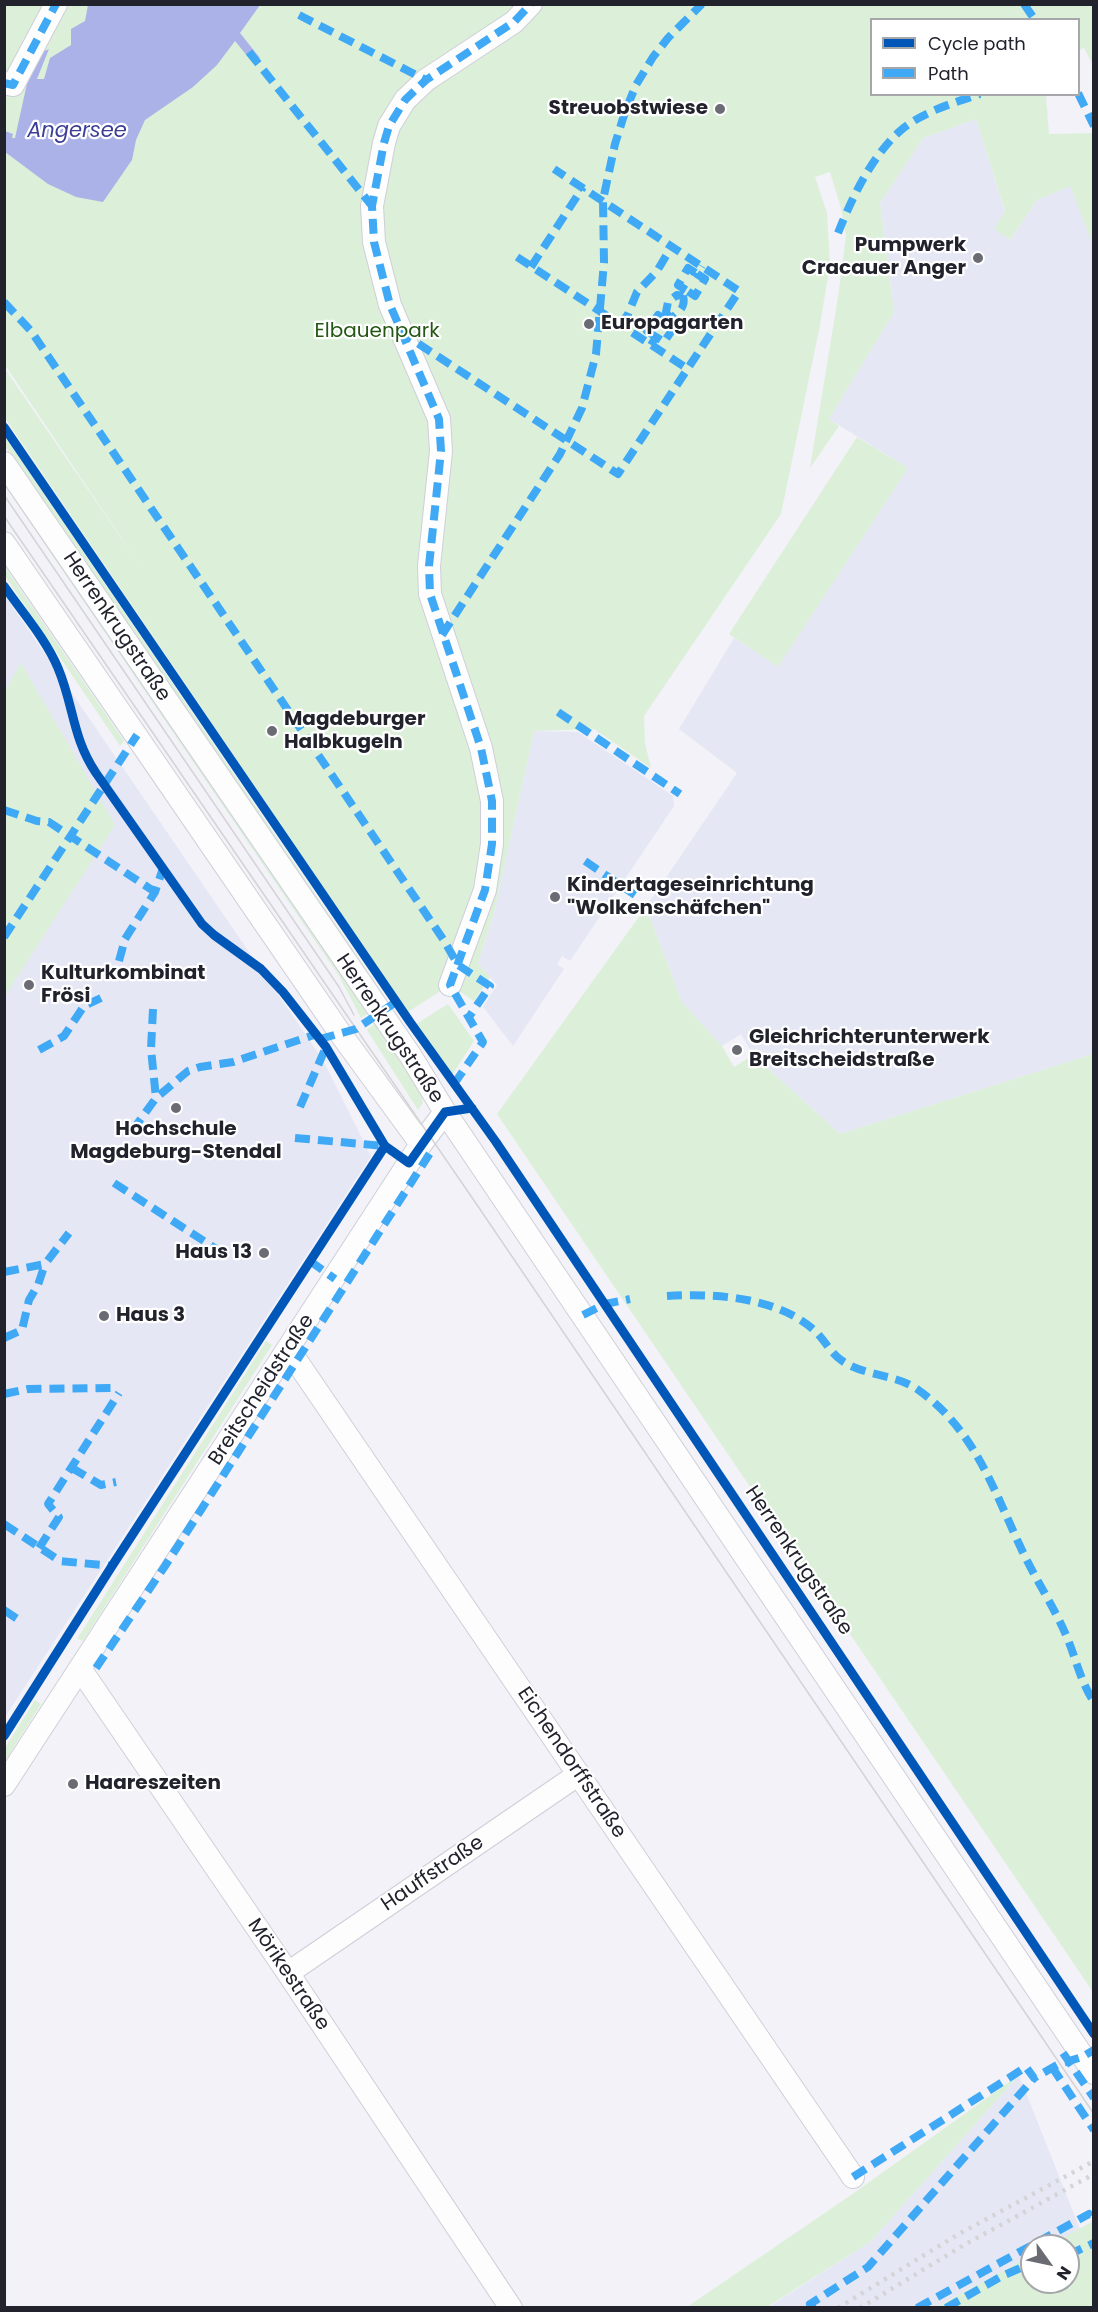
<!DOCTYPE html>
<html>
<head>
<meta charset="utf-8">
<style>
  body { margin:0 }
  #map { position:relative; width:1098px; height:2312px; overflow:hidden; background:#f2f2f8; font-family:Poppins,sans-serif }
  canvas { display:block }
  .frame { position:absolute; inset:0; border:6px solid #21222c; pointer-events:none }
  .legend { position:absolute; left:870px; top:18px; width:210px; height:78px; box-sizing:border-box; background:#fff; border:2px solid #a6a7ab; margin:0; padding:8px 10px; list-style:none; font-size:18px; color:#21222c }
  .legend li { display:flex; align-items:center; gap:12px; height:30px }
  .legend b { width:30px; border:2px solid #a6a7ab }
  .north { position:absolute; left:1020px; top:2234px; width:60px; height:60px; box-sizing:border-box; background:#fff; border:2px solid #a6a7ab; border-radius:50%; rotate:123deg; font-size:16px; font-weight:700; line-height:24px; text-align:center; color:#21222c }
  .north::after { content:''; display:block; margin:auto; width:21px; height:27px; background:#6a6b73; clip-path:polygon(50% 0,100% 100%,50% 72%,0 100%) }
</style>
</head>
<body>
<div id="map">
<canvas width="1098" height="2312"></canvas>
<div class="frame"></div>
<ul class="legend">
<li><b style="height:8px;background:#0057b8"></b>Cycle path</li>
<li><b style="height:8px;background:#3fa9f5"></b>Path</li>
</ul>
<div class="north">N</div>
</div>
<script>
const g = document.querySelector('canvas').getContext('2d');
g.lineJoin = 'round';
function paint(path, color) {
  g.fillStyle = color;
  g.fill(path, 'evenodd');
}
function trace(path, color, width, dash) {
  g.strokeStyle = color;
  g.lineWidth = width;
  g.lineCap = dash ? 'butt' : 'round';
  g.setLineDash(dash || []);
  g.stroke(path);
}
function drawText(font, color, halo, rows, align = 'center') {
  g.font = font + ' Poppins,sans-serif';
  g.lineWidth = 4.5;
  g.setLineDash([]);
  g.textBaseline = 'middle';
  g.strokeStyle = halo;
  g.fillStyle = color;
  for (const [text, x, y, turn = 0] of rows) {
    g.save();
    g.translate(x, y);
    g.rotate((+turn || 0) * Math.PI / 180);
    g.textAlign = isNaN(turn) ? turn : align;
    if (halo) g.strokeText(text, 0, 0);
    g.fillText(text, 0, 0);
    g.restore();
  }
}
paint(new Path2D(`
  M 976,119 L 1005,212 L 995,229 L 1010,240 L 1037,200 L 1072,185 L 1093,238 L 1093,1054 L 840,1134 L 753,1055 L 741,1034 L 722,1046 L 682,1002 L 646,907 L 737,773 L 679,729 L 734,638 L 778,666 L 908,468 L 829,419 L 894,312 L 880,203 L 923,138 Z
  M 4,594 L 323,1060 L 371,1156 L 5,1717 Z
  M 534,731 L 578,732 L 673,796 L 674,806 L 570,961 L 562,956 L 557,964 L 564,969 L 513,1046 L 483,1007 L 497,985 L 478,964 L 495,909 Z
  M 1019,2075 L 1080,2229 L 1049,2246 L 1032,2246 L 1032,2255 L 936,2307 L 767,2308 L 870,2242 Z`), '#e5e7f5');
paint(new Path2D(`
  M 4,5 L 1093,5 L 1093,65 L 1084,48 L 1079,50 L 1078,20 L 872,20 L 872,94 L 1046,95 L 1049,134 L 1093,133 L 1093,245 L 1070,186 L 1037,200 L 1010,240 L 994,229 L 1005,211 L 976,119 L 923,138 L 880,203 L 894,312 L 829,419 L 839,426 L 810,468 L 838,297 L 846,236 L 841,208 L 830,172 L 815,177 L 827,213 L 830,264 L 820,325 L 781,514 L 644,716 L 645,743 L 651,768 L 594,729 L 534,731 L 495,909 L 478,964 L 490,977 L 474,1001 L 450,985 L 408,1012 L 5,418 L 5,369 L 141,567 L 5,365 Z
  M 4,435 L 385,997 L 383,1002 L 5,446 Z
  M 857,437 L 908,468 L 778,667 L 729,634 Z
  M 4,479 L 368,1013 L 361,1018 L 339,976 L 5,486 Z
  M 4,563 L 5,567 L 124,741 L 120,746 L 5,576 Z
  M 21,663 L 115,825 L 5,996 L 5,691 Z
  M 646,907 L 682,1002 L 722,1046 L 734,1067 L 753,1055 L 840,1134 L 1093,1054 L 1093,1992 L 497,1114 Z
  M 448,1004 L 474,1041 L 452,1075 L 416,1024 Z
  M 375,1024 L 421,1093 L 423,1103 L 418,1110 L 367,1030 Z
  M 266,1341 L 272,1345 L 83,1641 L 77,1639 Z
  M 35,1700 L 41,1704 L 5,1761 L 5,1748 Z
  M 1019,2075 L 870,2242 L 767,2307 L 687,2307 L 854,2193 Z
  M 1093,2221 L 1093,2307 L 936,2307 L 1032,2255 L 1032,2282 L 1068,2282 L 1068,2246 L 1049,2246 Z`), '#dcf0d9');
paint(new Path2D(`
  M 88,5 L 260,5 L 240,33 L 260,58 L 253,63 L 235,41 L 217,65 L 193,87 L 145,120 L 136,140 L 132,160 L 103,202 L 76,197 L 48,184 L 5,152 L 5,131 L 13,134 L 12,138 L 15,138 L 33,56 L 49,49 L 37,79 L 44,79 L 50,58 L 71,45 L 71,29 L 85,21 Z`), '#abb2e8');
const minor = new Path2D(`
  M 4,83 L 13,85 L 56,4
  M 4,463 L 410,1055 L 445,1112 L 1094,2073
  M 4,543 L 340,1033 L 421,1144
  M 450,985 L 485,890 L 492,844 L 492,801 L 481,748 L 430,594 L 429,566 L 441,451 L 439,419 L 390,305 L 374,242 L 372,206 L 384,143 L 389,126 L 405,100 L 426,80 L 514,22 L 531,4
  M 289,1350 L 853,2177
  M 81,1670 L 288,1973 L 511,2308
  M 4,1785 L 421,1144 L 445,1112
  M 288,1973 L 579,1774`);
trace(minor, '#cecfd8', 24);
trace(minor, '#fdfdfe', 22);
trace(new Path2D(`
  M 4,495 L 339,987 L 354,1015
  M 4,516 L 473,1199 L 1094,2114`), '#d4d4d6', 1.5);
trace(new Path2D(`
  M 838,2308 L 957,2235 L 1094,2161
  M 860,2308 L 964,2245 L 1094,2174`), '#d4d4d6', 4.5, [3, 6]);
trace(new Path2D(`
  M 1024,4 L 1035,20
  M 299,15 L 426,80
  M 249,52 L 372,206
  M 4,83 L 13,85 L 56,4
  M 1078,93 L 1094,126
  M 838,233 C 852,198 871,157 900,131 C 922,112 953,103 980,94
  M 517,257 L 688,369
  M 531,267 L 583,187
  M 686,290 L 678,285 L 688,268 L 697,274
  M 4,302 L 31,331 L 443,939 L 458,965 L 490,986 L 469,1017
  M 669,317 L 666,312 L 668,302 L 677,295 L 683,296
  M 620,325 L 628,314 L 637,292 L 657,271 L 672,246
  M 399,331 L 618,474 L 739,291 L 554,169
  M 656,337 L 647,331 L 658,315 L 666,321
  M 651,345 L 656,337 L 664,342 L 675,326 L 666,321 L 669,317 L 673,317 C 680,311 686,306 683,296 L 686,290 L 695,296 L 705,279 L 697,274 L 702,266
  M 442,635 L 560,454 L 582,408 L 596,354 L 604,262 L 603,200 L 615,144 L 625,112 L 636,85 L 653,57 L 668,38 L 702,4
  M 558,712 L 680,794
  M 4,810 L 37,821 L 49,822 L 155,892
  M 585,861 L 635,895
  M 4,937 L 137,735
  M 119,961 L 125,939 L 155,892 L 163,868
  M 153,1009 L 151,1049 L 156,1098
  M 320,1039 L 356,1029 L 396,1002
  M 39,1050 L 64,1036 L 84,1006 L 101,998
  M 454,1084 L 483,1042 L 450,985 L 485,890 L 492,844 L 492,801 L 481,748 L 430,594 L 429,566 L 441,451 L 439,419 L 390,305 L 374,242 L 372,206 L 384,143 L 389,126 L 405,100 L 426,80 L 514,22 L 531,4
  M 300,1107 L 326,1047
  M 132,1131 L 156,1098 L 188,1071 L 200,1067 L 233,1062 L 317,1034
  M 295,1138 L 385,1146
  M 114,1183 L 221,1252
  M 310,1261 L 335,1279
  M 4,1272 L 45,1264 L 69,1233
  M 667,1296 C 714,1293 777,1297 814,1330 C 824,1339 830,1352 841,1360 C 863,1376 895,1374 917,1389 C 974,1429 992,1486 1020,1546 C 1034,1577 1053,1605 1066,1635 C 1076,1658 1080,1681 1094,1702
  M 583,1315 L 605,1304 L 630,1299
  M 4,1338 L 22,1330 L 29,1300 L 38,1285 L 45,1264
  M 4,1394 L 28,1389 L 112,1388
  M 72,1468 L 101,1485 L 116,1482
  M 4,1524 L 60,1561 L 112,1566
  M 39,1548 L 59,1517 L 48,1504 L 119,1393
  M 4,1610 L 22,1622
  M 96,1668 L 165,1566 L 432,1150
  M 1063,2053 L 1094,2098
  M 1052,2067 L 1094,2130
  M 853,2177 L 1026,2067 L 1034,2078 L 1059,2064 L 1082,2057 L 1094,2050
  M 1068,2255 L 1094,2243
  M 813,2308 L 810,2304 L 868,2267 L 1034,2078
  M 917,2308 L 1089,2214 L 1094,2221
  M 946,2308 L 1002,2276 L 1032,2263`), '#3fa9f5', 8, [15, 8]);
trace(new Path2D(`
  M 4,427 L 410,1022 L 496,1142 L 1094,2034
  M 4,586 C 22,612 46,639 58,668 C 74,706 72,737 96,773 L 202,924 L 214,935 L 261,969 L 283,992 L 326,1047 L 385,1146 L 409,1163
  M 409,1163 L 445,1112 L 472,1108
  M 4,1736 L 112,1566 L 385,1146`), '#0057b8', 9);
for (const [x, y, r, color] of [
  [720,109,6,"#6a6b73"],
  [978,258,6,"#6a6b73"],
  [589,324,6,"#6a6b73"],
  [272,731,6,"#6a6b73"],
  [555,897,6,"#6a6b73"],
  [29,985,6,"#6a6b73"],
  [737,1050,6,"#6a6b73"],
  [176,1108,6,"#6a6b73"],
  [264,1253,6,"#6a6b73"],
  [104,1316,6,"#6a6b73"],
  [73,1784,6,"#6a6b73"]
]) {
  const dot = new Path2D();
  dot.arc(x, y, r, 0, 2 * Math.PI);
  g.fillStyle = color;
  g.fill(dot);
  trace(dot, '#fff', 2);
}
drawText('bold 20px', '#21222c', '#fff', [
  ["Streuobstwiese",708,109,"right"],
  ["Pumpwerk",966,246,"right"],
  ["Cracauer Anger",966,269,"right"],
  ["Europagarten",601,324],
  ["Magdeburger",284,720],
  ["Halbkugeln",284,743],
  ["Kindertageseinrichtung",567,886],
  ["\"Wolkenschäfchen\"",567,909],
  ["Kulturkombinat",41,974],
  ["Frösi",41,997],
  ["Gleichrichterunterwerk",749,1038],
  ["Breitscheidstraße",749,1061],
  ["Hochschule",176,1130,"center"],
  ["Magdeburg-Stendal",176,1153,"center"],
  ["Haus 13",252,1253,"right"],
  ["Haus 3",116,1316],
  ["Haareszeiten",85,1784]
], 'left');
drawText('20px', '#245713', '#fff', [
  ["Elbauenpark",377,332]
]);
drawText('20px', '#21222c', '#fff', [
  ["Herrenkrugstraße",116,627,56],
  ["Herrenkrugstraße",389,1029,56],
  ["Breitscheidstraße",262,1390,-57],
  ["Herrenkrugstraße",798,1561,56],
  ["Eichendorffstraße",571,1763,56],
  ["Hauffstraße",433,1874,-34],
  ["Mörikestraße",288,1975,56]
]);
drawText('italic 21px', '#3c3d94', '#fff', [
  ["Angersee",77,132]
]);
</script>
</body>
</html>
